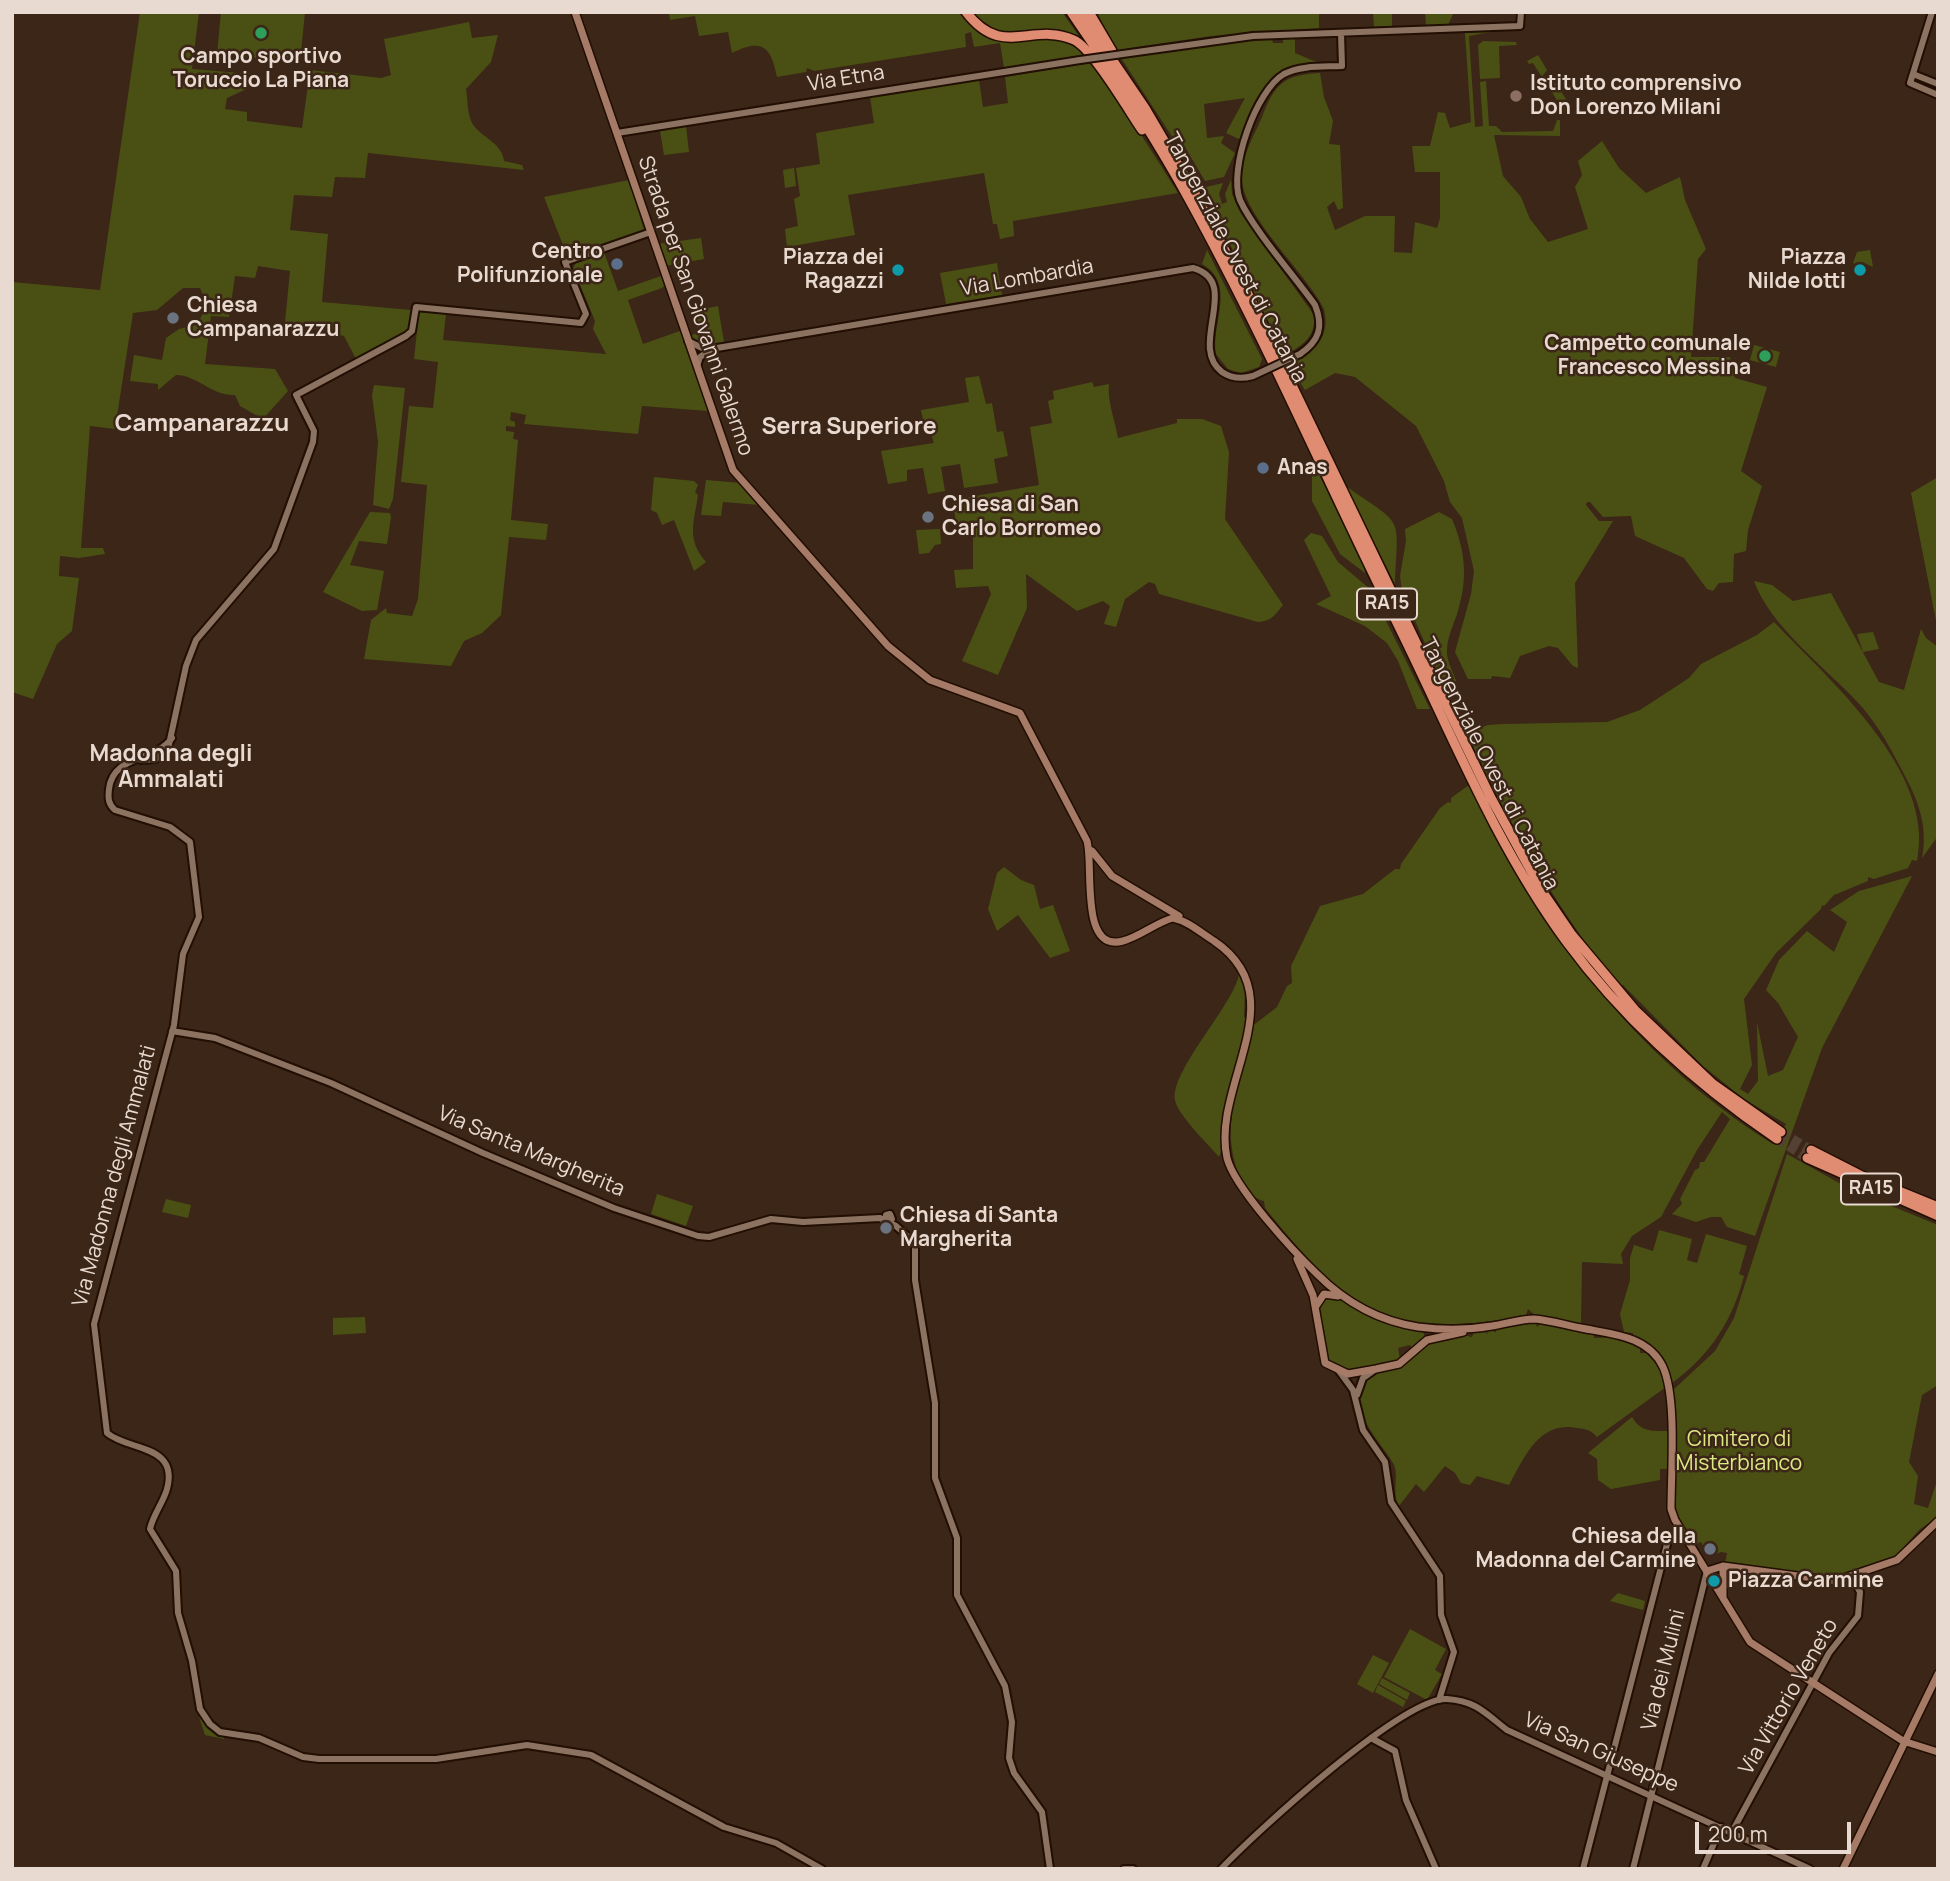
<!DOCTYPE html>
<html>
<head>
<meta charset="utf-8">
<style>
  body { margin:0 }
  #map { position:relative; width:1950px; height:1881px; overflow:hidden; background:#3b2617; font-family:Manrope,sans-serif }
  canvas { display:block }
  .frame { position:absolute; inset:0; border:14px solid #e9dad1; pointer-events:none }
  .scale { position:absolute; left:1695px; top:1822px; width:156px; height:32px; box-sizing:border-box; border:4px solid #e9dad1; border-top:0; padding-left:9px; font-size:21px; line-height:24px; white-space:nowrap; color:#e9dad1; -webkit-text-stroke:5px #3b2617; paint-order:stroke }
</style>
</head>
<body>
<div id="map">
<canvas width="1950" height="1881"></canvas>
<div class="frame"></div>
<div class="scale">200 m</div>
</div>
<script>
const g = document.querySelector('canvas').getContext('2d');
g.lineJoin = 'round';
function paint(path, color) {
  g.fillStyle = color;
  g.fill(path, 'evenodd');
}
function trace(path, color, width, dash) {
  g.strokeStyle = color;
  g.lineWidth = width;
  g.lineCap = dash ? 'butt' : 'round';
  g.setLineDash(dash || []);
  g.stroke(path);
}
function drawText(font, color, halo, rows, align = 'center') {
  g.font = font + ' Manrope,sans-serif';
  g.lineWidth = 5;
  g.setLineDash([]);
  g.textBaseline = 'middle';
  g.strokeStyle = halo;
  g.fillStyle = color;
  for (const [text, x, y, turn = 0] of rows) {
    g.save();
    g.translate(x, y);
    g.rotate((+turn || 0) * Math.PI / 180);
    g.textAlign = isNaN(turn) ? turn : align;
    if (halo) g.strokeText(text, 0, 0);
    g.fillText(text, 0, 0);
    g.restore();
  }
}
paint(new Path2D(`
  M 140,12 L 199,12 L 192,69 L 252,74 L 251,87 L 227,98 L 225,109 L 247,112 L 247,121 L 302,128 L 310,70 L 381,78 L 391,75 L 384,39 L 469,22 L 472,38 L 498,35 L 491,62 L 466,89 C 468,100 467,113 472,123 C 481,138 502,142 504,161 L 522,165 L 524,170 L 368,153 L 365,178 L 335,177 L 332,197 L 294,195 L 290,230 L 328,234 L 322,302 L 411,310 C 413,318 411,326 405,332 L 356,359 L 344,336 L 285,322 L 290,271 L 258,266 L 255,278 L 235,276 L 229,317 L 211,316 L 205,364 L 275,369 L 288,391 L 263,419 L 240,406 L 235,395 C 212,396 197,375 176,375 L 158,390 L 158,384 L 130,381 L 134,355 L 162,360 L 166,338 L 179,329 L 197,325 L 207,305 L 200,288 L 183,288 L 157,310 L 133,313 L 115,429 L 90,426 L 81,548 L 103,548 L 105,554 L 79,558 L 60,556 L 59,576 L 79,578 L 72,631 L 57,644 L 33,699 L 12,692 L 12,282 L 100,290 Z
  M 221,12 L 305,12 L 300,62 L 217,54 Z
  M 962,12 C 1006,71 1037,18 1078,47 C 1092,56 1102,75 1111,89 C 1134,123 1156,158 1178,193 L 1013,221 L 1014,236 L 1000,239 L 997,224 L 993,224 L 984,173 L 848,195 L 855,235 L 787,247 L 785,229 L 798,226 L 794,199 L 800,196 L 796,168 L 820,164 L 816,133 L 874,123 L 870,97 L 979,80 L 983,107 L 1008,103 L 1005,77 L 1083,64 L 1077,56 L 1004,68 L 1000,43 L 974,47 L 971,32 L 965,34 L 966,47 L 814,71 L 807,68 L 806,72 L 777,77 C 771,46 762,38 732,53 L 728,32 L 699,36 L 695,16 L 670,20 L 669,13 Z
  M 971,12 L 1062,12 L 1081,39 C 1031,26 1012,55 971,12 Z
  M 1097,12 L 1319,12 L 1319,28 L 1211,36 L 1137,47 L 1137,56 L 1236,41 L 1272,39 L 1273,43 L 1283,43 L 1283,39 L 1295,39 L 1295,53 L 1319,63 C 1263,67 1259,95 1241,140 L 1226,133 L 1245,98 L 1204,104 L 1207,138 L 1224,136 L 1221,143 L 1235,153 L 1224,177 L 1205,181 L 1182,142 L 1173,138 L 1114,47 Z
  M 1373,12 L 1392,12 L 1392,26 L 1374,27 Z
  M 1425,12 L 1454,12 L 1448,25 L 1426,26 Z
  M 1490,32 L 1469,36 L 1475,127 L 1483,126 L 1480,82 L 1486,81 L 1489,126 L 1496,126 L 1502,132 L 1553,131 L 1557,120 L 1560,120 L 1560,136 L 1494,135 L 1503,176 L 1521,197 L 1530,219 L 1548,242 L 1588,229 L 1575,187 L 1582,175 L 1578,161 L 1602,141 L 1619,168 L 1646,193 L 1680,177 L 1685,200 L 1706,249 L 1698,259 L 1691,357 L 1730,357 L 1735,378 L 1767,387 L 1741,471 L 1762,486 L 1748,530 L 1746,551 L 1734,554 L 1733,582 L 1719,583 L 1713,591 L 1707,589 L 1684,558 L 1635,536 L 1631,516 L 1603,517 L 1590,502 L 1587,502 L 1586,505 L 1599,521 L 1613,521 L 1575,583 L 1578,668 L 1573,666 L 1558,648 L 1549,646 L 1520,656 L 1510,678 L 1492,676 L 1491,679 L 1468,679 L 1455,652 L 1471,594 L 1474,571 L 1462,518 L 1450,502 L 1444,481 L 1416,426 L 1355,377 L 1335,373 L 1305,390 L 1289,365 C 1313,352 1331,339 1324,309 C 1306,272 1242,216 1242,178 C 1241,157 1254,136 1262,117 C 1275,83 1284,75 1320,73 L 1324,97 L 1333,121 L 1329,144 L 1340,145 L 1343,208 L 1338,210 L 1334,201 L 1327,207 L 1335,230 L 1365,216 L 1395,216 L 1394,252 L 1412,253 L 1415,222 L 1437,228 L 1440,218 L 1440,172 L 1415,172 L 1412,146 L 1430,146 L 1438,112 L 1445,113 L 1450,128 L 1471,122 L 1465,33 Z
  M 1483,41 L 1516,42 L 1517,45 L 1499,46 L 1500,78 L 1480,79 L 1478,45 Z
  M 1538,55 L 1547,70 L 1542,77 L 1533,63 L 1529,64 L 1527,61 Z
  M 1552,82 L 1556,83 L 1572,109 L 1570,114 L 1565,113 L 1548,86 Z
  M 686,126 L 689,152 L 664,155 L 660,131 Z
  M 794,168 L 796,186 L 785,188 L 783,170 Z
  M 629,180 L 644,230 L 573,255 L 565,250 L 544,197 Z
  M 1231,180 L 1232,194 L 1240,212 L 1314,315 C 1316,337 1303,345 1285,355 L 1202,188 L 1223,183 L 1219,194 L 1222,204 L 1227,202 L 1225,194 Z
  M 701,238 L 704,259 L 665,266 L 658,244 Z
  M 1207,250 L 1262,359 L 1259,367 L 1241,373 L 1228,369 L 1216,354 C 1211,323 1237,284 1202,264 Z
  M 1870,250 L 1873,267 L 1862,262 L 1860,266 L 1853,263 L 1857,252 Z
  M 604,252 L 618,291 L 661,276 L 664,286 L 662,288 L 628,300 L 643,344 L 680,331 L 708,411 L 642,406 L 638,434 L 524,424 L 526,415 L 511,412 L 510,420 L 515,422 L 515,427 L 506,426 L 506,431 L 514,432 L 513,439 L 518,440 L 511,520 L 548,524 L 546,540 L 509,537 L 501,615 L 482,633 L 464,641 L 451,666 L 364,659 L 371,620 L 386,608 L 387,613 L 412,616 L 418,599 L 427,485 L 401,482 L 409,406 L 433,408 L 438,362 L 414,359 L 419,312 L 446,314 L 443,340 L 606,354 L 593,329 L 595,321 L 573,268 L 576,263 Z
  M 997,263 L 1002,295 L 946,304 L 940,273 Z
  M 718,306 L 724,342 C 711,345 699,348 689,336 L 698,333 L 693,311 Z
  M 1754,345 L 1780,352 L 1776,367 L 1750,360 Z
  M 979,376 L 986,404 L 992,403 L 997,432 L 1003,431 L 1008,456 L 994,459 L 998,483 L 964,488 L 960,464 L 941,467 L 945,491 L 928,494 L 923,468 L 907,470 L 907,481 L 888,484 L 881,451 L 934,443 L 931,434 L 926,434 L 921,410 L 969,402 L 965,378 Z
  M 1092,382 L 1094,387 L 1109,384 C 1107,401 1115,420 1118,438 L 1177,423 L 1177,419 L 1202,419 L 1221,426 L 1229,452 L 1225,519 L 1283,605 C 1276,613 1273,621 1258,622 L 1159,594 L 1155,584 L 1149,582 L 1125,599 L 1116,627 L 1104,624 L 1110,606 L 1103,601 L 1077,611 L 1026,574 L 1027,608 L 998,675 L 962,661 L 991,594 L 988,586 L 956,588 L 954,570 L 973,569 L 973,532 L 958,531 L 952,500 L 1039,485 L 1030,427 L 1052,423 L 1048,401 L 1054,399 L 1053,391 Z
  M 374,385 L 405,388 L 393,499 L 389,509 L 373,505 L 378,442 L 372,395 Z
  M 1312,460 L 1364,566 L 1365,573 L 1340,554 L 1312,501 Z
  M 654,477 L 694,481 L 698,485 L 695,492 L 698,495 C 694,523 686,539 706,562 L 694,571 L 674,520 L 662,525 L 657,513 L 651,510 Z
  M 1938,477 L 1938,631 L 1911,493 Z
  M 706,480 L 741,483 L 760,505 L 723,502 L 721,516 L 701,515 Z
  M 1347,487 C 1405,527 1398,514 1395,584 Z
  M 370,512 L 390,513 L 391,517 L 387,544 L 359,541 L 350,565 L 384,571 L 377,610 L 362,611 L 323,592 Z
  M 1439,512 L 1452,519 C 1466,552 1468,580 1457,614 C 1453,626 1447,638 1447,650 C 1446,666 1462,683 1457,696 L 1450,700 L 1402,591 L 1400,576 L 1406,541 L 1405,529 Z
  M 940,529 L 941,544 L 935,545 L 929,553 L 919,554 L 916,530 Z
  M 1311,533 L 1322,536 L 1338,562 L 1370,589 L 1430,709 L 1417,709 L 1398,661 L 1387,643 L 1365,626 L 1316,604 L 1331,596 L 1304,540 Z
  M 1754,581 L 1772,585 L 1793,601 L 1831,593 L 1879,682 L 1904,690 L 1921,629 L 1926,638 L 1938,647 L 1938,836 L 1922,858 C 1928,828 1919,802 1905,776 C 1892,751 1880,728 1862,707 C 1829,670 1770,627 1754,581 Z
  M 1774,622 C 1830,681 1936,771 1917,861 L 1912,860 L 1908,868 L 1874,879 L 1868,877 L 1868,881 L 1834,895 L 1824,906 L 1822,905 L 1821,909 L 1776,953 L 1744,999 L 1752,1065 L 1740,1089 L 1748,1094 L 1758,1081 L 1757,1022 L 1768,1076 L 1783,1070 L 1798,1037 L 1778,1003 L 1766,990 L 1779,960 L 1807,931 L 1834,952 L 1847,922 L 1830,910 L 1859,891 L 1912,876 L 1822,1048 L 1755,1236 L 1727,1227 L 1721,1217 L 1711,1217 L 1696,1222 L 1672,1214 L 1682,1204 L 1680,1199 L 1695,1170 L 1699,1168 L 1700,1162 L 1704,1162 L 1730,1119 L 1722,1112 L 1697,1150 L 1661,1217 L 1632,1236 L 1621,1254 L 1623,1264 L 1582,1262 L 1581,1325 L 1536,1316 L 1528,1309 L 1526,1315 L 1520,1317 C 1383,1340 1347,1309 1265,1208 L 1264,1201 C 1236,1195 1227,1140 1232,1116 L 1222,1118 L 1222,1148 L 1219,1157 C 1208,1144 1177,1114 1175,1100 C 1170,1071 1235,1003 1239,974 L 1245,990 L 1244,1017 L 1255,1024 L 1277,1007 L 1287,986 L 1292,983 L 1291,966 L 1320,906 L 1363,894 L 1395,869 L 1400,869 L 1401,864 L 1440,808 L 1448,802 L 1451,803 L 1451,798 L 1469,785 C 1540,930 1634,1057 1773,1144 L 1786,1124 L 1744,1099 L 1703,1066 L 1623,985 L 1618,984 C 1553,905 1510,825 1467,733 L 1488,725 L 1502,724 L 1607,722 L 1640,710 L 1689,678 L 1701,664 L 1757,635 Z
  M 1873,632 L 1879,649 L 1863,652 L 1857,634 Z
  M 1004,867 L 1021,880 L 1034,885 L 1040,909 L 1053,905 L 1070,951 L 1050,958 L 1018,915 L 997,931 L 988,909 L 997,873 Z
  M 1787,1154 L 1850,1189 L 1938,1225 L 1938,1385 L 1922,1395 L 1909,1462 L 1918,1476 L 1914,1504 L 1928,1508 L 1936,1484 L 1938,1517 L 1920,1529 L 1894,1558 L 1834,1577 L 1725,1564 L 1727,1553 L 1721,1552 L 1708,1557 L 1701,1542 L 1693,1545 L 1675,1511 L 1674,1424 L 1676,1423 L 1672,1391 L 1715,1351 L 1734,1318 Z
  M 657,1194 L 693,1206 L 686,1226 L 651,1214 Z
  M 166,1199 L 191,1205 L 188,1218 L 162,1212 Z
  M 1659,1230 L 1692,1239 L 1687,1260 L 1697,1263 L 1706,1234 L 1747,1246 L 1739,1274 L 1744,1276 C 1732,1322 1710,1355 1672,1383 L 1666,1362 L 1633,1337 L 1633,1333 L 1624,1332 L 1620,1314 L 1630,1280 L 1630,1258 L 1634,1245 L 1653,1251 Z
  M 1335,1296 L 1379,1320 L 1423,1332 L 1426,1339 L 1419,1340 L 1420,1343 L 1413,1350 L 1410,1345 L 1398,1348 L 1400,1360 L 1352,1372 L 1327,1361 L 1318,1307 L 1323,1298 Z
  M 365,1317 L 366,1333 L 333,1335 L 333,1318 Z
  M 1530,1322 L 1536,1323 L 1537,1327 L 1541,1323 L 1594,1334 L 1594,1338 L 1617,1337 L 1640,1346 L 1640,1353 L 1647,1353 L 1662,1371 L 1666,1387 L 1597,1437 C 1591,1430 1586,1429 1577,1428 C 1539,1420 1524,1458 1509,1485 L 1477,1476 L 1470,1485 L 1461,1483 L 1455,1473 L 1445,1466 L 1424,1492 L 1416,1484 L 1399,1506 C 1391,1492 1400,1475 1393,1463 C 1383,1444 1339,1402 1368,1377 C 1378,1369 1393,1368 1400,1369 L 1400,1366 C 1420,1355 1422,1344 1446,1338 L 1447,1341 L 1463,1335 L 1472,1337 L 1474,1332 L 1484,1331 L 1487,1334 L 1488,1330 L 1492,1329 L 1495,1333 L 1497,1328 Z
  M 1632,1417 C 1641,1432 1651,1431 1668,1431 L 1668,1469 L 1660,1469 L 1660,1480 L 1611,1489 L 1598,1480 L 1597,1459 L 1588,1453 Z
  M 1618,1593 L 1645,1601 L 1643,1610 L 1610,1601 Z
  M 1410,1629 L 1446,1649 L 1435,1670 L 1442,1674 L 1427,1700 L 1384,1677 Z
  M 1373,1655 L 1389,1663 L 1373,1693 L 1357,1684 Z
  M 1382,1678 L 1410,1693 L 1407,1700 L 1379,1684 Z
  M 1378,1685 L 1406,1701 L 1403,1707 L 1375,1692 Z
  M 199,1717 L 224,1736 L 224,1739 L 205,1735 Z`), '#4a5014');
trace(new Path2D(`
  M 1781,1132 L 1811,1150
  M 1777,1139 L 1807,1158`), '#554133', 9, [9, 4.5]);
const tertiary = new Path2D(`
  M 1932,12 L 1910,83 L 1938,95
  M 1137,52 L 1253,36 L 1520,26 L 1521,12
  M 1913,74 L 1938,84
  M 617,133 L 1080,60
  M 688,341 L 702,348 L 717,348 L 1193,268 C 1243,282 1187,346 1222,372 C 1232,379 1242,379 1253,376
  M 1300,354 C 1319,341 1324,327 1315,305 C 1295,277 1253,229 1240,200 C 1228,170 1256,90 1284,74 C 1301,65 1324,67 1342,66 L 1341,33
  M 697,366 L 700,357 L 712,349
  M 172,738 C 155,762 113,754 109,789 C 108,798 108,804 115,810 L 170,827 L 190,842 L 199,917 L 183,954 L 174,1025 L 94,1324 L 107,1433 C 128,1451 179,1444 167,1489 C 163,1503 153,1515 150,1529 L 176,1571 L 178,1613 L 192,1661 L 200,1709 L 210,1724 L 220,1732 L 259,1738 L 303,1757 L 319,1759 L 436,1759 L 527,1745 L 591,1755 L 724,1827 L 776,1843 L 822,1869
  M 141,760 L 156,759 L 168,749 L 186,666 L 196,640 L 274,549 L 313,442 L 314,431 L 296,395 L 406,336 L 412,331 L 416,307 L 581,323 L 586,314 L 565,262 L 651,232
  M 172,1031 L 215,1038 L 331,1083 L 483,1153 L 614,1208 L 698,1236 L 709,1237 L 771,1219 L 803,1222 L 880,1218 L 896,1226 L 915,1243 L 915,1280 L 935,1403 L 935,1478 L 957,1538 L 957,1595 L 1005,1686 L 1012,1722 L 1009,1758 L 1014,1773 L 1042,1812 L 1050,1869
  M 886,1220 L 886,1215 L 890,1214 L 892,1219 L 889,1221
  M 1339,1371 L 1353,1390 L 1363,1430 L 1385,1462 L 1391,1502 L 1440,1576 L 1441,1615 L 1454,1652 L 1439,1700
  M 1357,1395 L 1363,1378 L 1373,1371
  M 1371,1738 L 1395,1751 L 1406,1800 L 1436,1869
  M 1732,1832 L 1829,1653 L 1858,1616 L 1860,1592 L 1851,1576
  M 1124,1869 L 1133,1869
  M 1221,1869 C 1254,1834 1403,1697 1447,1699 C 1477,1701 1486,1714 1507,1730 L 1810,1869
  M 1583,1869 L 1667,1544 L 1670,1537 L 1683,1534
  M 1633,1869 L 1707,1571
  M 1703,1869 L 1721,1827`);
const secondary = new Path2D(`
  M 575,12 L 733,470 L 888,646 L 930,680 L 1020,713 L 1087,841 C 1094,866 1079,953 1123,941 C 1141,936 1155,923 1173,918 C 1188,921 1201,933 1214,941 C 1297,997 1211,1085 1227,1158 C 1234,1187 1294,1252 1317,1274 C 1345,1302 1379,1321 1418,1327 C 1442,1330 1468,1330 1492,1326 C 1506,1324 1520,1319 1534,1319 C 1549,1320 1565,1325 1581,1328 C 1610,1334 1648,1335 1663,1367 C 1677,1398 1671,1472 1671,1509 L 1675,1520 L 1750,1642 L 1903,1741 L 1938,1752
  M 1092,851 L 1112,876 L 1179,916
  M 1297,1259 L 1313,1295 L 1325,1363 L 1348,1374 L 1376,1369 L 1399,1364 L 1427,1340 L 1463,1332
  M 1316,1306 L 1324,1294 L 1338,1296
  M 1707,1571 L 1723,1566 L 1835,1581 L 1897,1560 L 1938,1521
  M 1723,1598 L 1723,1566
  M 1843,1869 L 1938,1674`);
const motorway = new Path2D(`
  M 966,12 C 1003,60 1031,21 1074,40 C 1092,48 1129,111 1142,130
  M 1071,12 C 1113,73 1154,135 1190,201 C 1267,341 1330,488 1401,631 C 1452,735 1497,847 1566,941 C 1624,1020 1696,1084 1777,1139
  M 1080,12 L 1145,108 L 1196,195 L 1248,294 L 1491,798 L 1542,891 L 1572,935 L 1635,1010 L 1713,1084 L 1781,1132
  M 1089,12 L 1112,51
  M 1811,1150 L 1862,1176 L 1938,1207
  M 1807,1158 L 1938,1216`);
trace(tertiary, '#220e02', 10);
trace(secondary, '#220e02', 10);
trace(motorway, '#220e02', 12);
trace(tertiary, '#8c7261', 6);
trace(secondary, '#a57a66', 7);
trace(motorway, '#df8c73', 9);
const tertiaryBridge = new Path2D(`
  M 1080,60 L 1137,52
  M 1253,376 L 1300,354`);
trace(tertiaryBridge, '#220e02', 10, []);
trace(tertiaryBridge, '#8c7261', 6);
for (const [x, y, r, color] of [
  [261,33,7,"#2e9e5b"],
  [1516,96,7,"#8d6e63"],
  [617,264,7,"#5c6f8a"],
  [898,270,7,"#0f9aa8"],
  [1860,270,7,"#0f9aa8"],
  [173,318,7,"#6b7280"],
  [1765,356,7,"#2e9e5b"],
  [1263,468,7,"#5c6f8a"],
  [928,517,7,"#6b7280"],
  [886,1228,7,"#6b7280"],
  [1710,1549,7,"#6b7280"],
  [1714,1581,7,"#0f9aa8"]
]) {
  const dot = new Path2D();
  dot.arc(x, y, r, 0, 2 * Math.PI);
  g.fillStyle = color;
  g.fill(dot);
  trace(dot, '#3b2617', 2.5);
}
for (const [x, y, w] of [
  [1387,604,60],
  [1871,1189,60]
]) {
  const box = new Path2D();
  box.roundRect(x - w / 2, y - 15.5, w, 31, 5);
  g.fillStyle = '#3b2617';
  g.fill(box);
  trace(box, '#e9dad1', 2);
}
drawText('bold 19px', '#e9dad1', null, [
  ["RA15",1387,604],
  ["RA15",1871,1189]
]);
drawText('bold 21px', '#e9dad1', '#3b2617', [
  ["Campo sportivo",261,57,"center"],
  ["Toruccio La Piana",261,81,"center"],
  ["Istituto comprensivo",1530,84],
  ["Don Lorenzo Milani",1530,108],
  ["Centro",603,252,"right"],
  ["Polifunzionale",603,276,"right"],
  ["Piazza dei",884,258,"right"],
  ["Ragazzi",884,282,"right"],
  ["Piazza",1846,258,"right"],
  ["Nilde Iotti",1846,282,"right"],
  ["Chiesa",187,306],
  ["Campanarazzu",187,330],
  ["Campetto comunale",1751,344,"right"],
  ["Francesco Messina",1751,368,"right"],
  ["Anas",1277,468],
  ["Chiesa di San",942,505],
  ["Carlo Borromeo",942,529],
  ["Chiesa di Santa",900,1216],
  ["Margherita",900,1240],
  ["Chiesa della",1696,1537,"right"],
  ["Madonna del Carmine",1696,1561,"right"],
  ["Piazza Carmine",1728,1581]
], 'left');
drawText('21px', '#e9dad1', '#3b2617', [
  ["Via Etna",846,79,-9],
  ["Tangenziale Ovest di Catania",1235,258,62],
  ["Via Lombardia",1027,278,-10],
  ["Strada per San Giovanni Galermo",695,306,71],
  ["Tangenziale Ovest di Catania",1489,764,63],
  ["Via Santa Margherita",531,1152,23],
  ["Via Madonna degli Ammalati",115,1176,-75],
  ["Via dei Mulini",1664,1670,-76],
  ["Via Vittorio Veneto",1789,1697,-60],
  ["Via San Giuseppe",1601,1753,24]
]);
drawText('21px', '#dce984', '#3b2617', [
  ["Cimitero di",1739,1440],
  ["Misterbianco",1739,1464]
]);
drawText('bold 23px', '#e9dad1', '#3b2617', [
  ["Serra Superiore",849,428],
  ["Madonna degli",171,755],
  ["Ammalati",171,781]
]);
drawText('bold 24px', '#e9dad1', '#3b2617', [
  ["Campanarazzu",202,424]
]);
</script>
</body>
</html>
